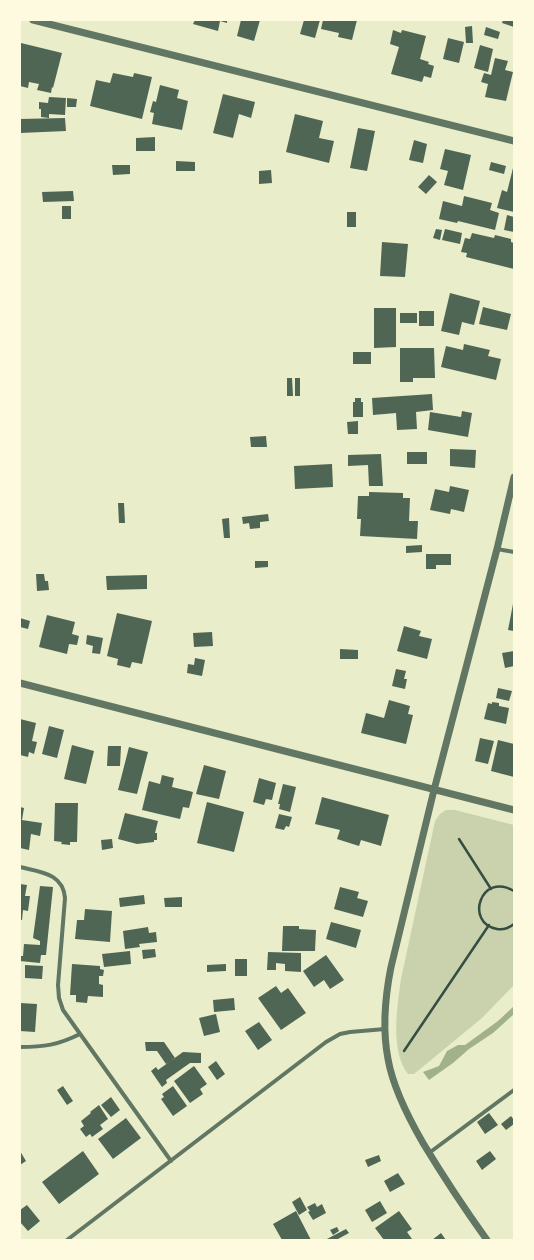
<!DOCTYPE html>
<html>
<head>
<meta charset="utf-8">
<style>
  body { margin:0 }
  #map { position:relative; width:534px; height:1260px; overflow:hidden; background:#e9edc9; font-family:Commissioner,sans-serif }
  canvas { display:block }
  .frame { position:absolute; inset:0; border:21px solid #fefae0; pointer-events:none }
</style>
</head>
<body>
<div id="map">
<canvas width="534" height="1260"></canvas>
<div class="frame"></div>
</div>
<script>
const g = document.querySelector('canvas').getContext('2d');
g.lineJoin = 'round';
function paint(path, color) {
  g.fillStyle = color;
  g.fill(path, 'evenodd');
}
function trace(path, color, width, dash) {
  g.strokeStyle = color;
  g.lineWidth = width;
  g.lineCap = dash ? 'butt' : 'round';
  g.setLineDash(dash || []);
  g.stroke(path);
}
paint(new Path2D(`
  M 446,810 L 455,810 L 514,825 L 514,985 L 482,1018 L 414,1074 L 408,1074 C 390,1051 397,1007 401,979 L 435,821 L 440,814 Z`), '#cad2ad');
paint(new Path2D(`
  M 514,1004 L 514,1014 L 493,1033 L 469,1049 L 453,1063 L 429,1080 L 423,1072 L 439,1066 L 447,1051 L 458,1045 L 465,1045 L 498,1021 L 513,1007 Z`), '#a3b18a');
paint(new Path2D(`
  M 195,20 L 227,20 L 227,23 L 220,21 L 218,31 L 193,24 Z
  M 241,20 L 260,20 L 254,41 L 237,36 Z
  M 304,20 L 320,20 L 315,38 L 300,34 Z
  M 323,20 L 357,20 L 352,40 L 338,37 L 339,33 L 321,29 Z
  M 503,20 L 514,21 L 514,27 L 502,23 Z
  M 472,26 L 473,43 L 466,43 L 465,27 Z
  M 486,27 L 500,32 L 498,39 L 484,35 Z
  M 393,30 L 401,33 L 402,30 L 426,36 L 420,59 L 429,62 L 428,64 L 434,66 L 431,78 L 424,76 L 422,82 L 391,74 L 399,47 L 390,44 Z
  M 448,38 L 464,42 L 459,63 L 443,59 Z
  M 21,43 L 62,53 L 53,88 L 52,87 L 51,93 L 37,90 L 39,84 L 29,82 L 28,88 L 20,86 L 20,48 Z
  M 480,45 L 493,49 L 488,72 L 474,68 Z
  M 495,58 L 508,61 L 505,70 L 513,72 L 506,101 L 485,97 L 488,84 L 481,82 L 484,73 L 491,75 Z
  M 113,73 L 133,77 L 134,73 L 152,77 L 142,119 L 90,106 L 96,80 L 110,83 Z
  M 160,85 L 179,90 L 177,98 L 188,101 L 182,130 L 152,124 L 154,113 L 150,112 L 153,101 L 156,102 Z
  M 223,94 L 255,102 L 251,118 L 239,114 L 233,138 L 213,133 Z
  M 49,97 L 66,98 L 65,115 L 49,114 L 49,118 L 41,117 L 41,109 L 39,109 L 39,102 L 48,103 Z
  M 67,98 L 77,99 L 76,107 L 67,107 Z
  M 295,114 L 323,121 L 319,138 L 334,141 L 329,163 L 286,152 Z
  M 65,118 L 66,131 L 20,133 L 20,119 Z
  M 358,128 L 375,131 L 367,171 L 350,168 Z
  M 155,137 L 155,151 L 136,151 L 136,138 Z
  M 414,140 L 427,144 L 423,163 L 409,160 Z
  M 445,149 L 471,155 L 463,190 L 444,185 L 448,171 L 440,169 Z
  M 176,161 L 195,162 L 195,171 L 176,171 Z
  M 491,162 L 506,166 L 504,174 L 489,170 Z
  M 112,165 L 130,165 L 130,174 L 113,175 Z
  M 513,168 L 514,169 L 514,212 L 497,208 L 502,190 L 507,192 Z
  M 271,170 L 272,183 L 259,184 L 259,171 Z
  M 429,175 L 437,182 L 426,194 L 418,187 Z
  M 73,191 L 74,201 L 43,202 L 42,192 Z
  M 464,196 L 492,203 L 490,210 L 499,213 L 495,230 L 458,221 L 457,223 L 439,219 L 443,201 L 462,206 Z
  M 62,206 L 71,206 L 71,219 L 62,219 Z
  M 347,212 L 356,212 L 356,227 L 347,227 Z
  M 507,215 L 514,217 L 514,232 L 504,230 Z
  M 436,229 L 442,230 L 440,240 L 433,238 Z
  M 445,229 L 462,233 L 460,244 L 442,240 Z
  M 472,233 L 494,238 L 495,235 L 511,239 L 511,242 L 514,243 L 514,269 L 466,257 L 467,253 L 461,252 L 465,238 L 470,239 Z
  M 382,242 L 408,244 L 405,277 L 380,276 Z
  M 450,293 L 480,301 L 474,325 L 462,322 L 459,335 L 441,331 Z
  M 483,307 L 511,314 L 507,330 L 479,324 Z
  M 374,308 L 396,308 L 396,347 L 374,348 Z
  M 419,311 L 434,311 L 434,326 L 419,326 Z
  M 400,313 L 417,313 L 417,323 L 400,323 Z
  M 464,344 L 490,350 L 488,356 L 501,359 L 496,380 L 441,367 L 446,346 L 463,350 Z
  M 400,348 L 434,348 L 435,378 L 413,378 L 413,382 L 400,382 Z
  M 353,352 L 371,352 L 371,364 L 353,364 Z
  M 287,378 L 292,378 L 293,396 L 287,396 Z
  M 295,378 L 300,378 L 300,396 L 295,396 Z
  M 432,394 L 433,410 L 416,412 L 417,429 L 397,430 L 396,413 L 373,415 L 372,398 Z
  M 355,398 L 361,398 L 361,402 L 363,402 L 363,417 L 353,417 L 353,402 L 355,402 Z
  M 462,411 L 472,413 L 468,437 L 428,430 L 430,412 L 461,417 Z
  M 358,421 L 358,434 L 348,434 L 347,422 Z
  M 266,436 L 267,447 L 251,447 L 250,437 Z
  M 450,449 L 476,450 L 475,468 L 450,466 Z
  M 407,452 L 427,452 L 427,464 L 407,464 Z
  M 381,454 L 383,486 L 369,486 L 368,465 L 348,466 L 348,455 Z
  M 332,464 L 333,487 L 295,489 L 294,466 Z
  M 450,486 L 469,490 L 464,512 L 451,509 L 450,514 L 430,510 L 435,489 L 449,492 Z
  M 369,492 L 403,493 L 403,498 L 410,498 L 409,521 L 418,521 L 417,539 L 360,536 L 361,519 L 357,519 L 358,496 L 369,496 Z
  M 118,503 L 124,503 L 125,523 L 119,523 Z
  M 268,514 L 269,521 L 260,522 L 260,528 L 250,529 L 249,523 L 243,524 L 242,517 Z
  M 229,518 L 230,538 L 224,538 L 222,519 Z
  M 422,545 L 422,552 L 406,553 L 406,546 Z
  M 426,554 L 451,554 L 451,565 L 436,565 L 436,569 L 426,569 Z
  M 255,561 L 268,561 L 268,567 L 255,568 Z
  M 36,574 L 44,574 L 45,581 L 48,581 L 49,590 L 37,591 Z
  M 147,575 L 147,589 L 107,590 L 106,576 Z
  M 513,604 L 514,605 L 514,631 L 508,630 Z
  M 117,613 L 152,621 L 142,664 L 132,662 L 130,668 L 117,665 L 118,659 L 107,656 Z
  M 47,615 L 75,622 L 72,634 L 79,636 L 77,645 L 69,644 L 67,654 L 39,647 Z
  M 20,618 L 30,621 L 28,629 L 20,627 Z
  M 404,626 L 421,631 L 419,636 L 432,639 L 427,659 L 397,651 Z
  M 212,632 L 213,646 L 194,647 L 193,633 Z
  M 87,635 L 103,638 L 100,654 L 92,653 L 93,646 L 86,644 Z
  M 340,649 L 358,650 L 358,659 L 340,659 Z
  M 514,651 L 514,666 L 505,668 L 502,653 Z
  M 195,658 L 205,660 L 202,676 L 187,673 L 188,664 L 194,665 Z
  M 396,669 L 406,671 L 404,679 L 407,679 L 405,689 L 392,686 Z
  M 498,688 L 512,691 L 509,701 L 496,698 Z
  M 389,700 L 410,706 L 408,714 L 413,715 L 406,744 L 361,733 L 366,713 L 384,718 Z
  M 492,702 L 499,703 L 499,706 L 509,708 L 506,724 L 484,719 L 488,703 L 492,704 Z
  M 20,719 L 36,723 L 32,741 L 37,742 L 34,754 L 29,752 L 28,757 L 20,755 Z
  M 49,726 L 64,730 L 57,758 L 42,754 Z
  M 480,738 L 494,741 L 488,764 L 475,761 Z
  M 498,740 L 514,744 L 514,777 L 491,771 Z
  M 72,745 L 94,751 L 86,784 L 64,779 Z
  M 108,746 L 121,746 L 120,766 L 107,766 Z
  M 129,747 L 148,752 L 137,794 L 118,790 Z
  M 204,765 L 226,771 L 219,799 L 196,794 Z
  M 162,775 L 174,778 L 172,787 L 193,792 L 189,808 L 183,807 L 180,819 L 142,810 L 149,781 L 160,784 Z
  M 259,778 L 276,783 L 272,800 L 266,799 L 264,805 L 253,802 Z
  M 283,784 L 296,787 L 290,812 L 279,809 L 280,804 L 278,804 Z
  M 322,797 L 389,815 L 381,846 L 361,840 L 359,846 L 337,839 L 340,830 L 315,824 Z
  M 207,802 L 244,812 L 234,852 L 197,843 Z
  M 55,803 L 78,803 L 77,842 L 70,842 L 70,845 L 61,844 L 62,842 L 54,841 Z
  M 20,807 L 24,808 L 22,820 L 42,823 L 40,836 L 31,834 L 29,850 L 20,848 Z
  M 125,813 L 158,821 L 155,833 L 157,833 L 157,840 L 154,840 L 154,842 L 137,844 L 118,839 Z
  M 279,814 L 292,817 L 289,827 L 286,826 L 284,830 L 275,828 Z
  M 112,839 L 113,848 L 102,850 L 101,840 Z
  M 20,884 L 27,885 L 25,896 L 30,896 L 28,911 L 23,910 L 22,920 L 20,920 Z
  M 40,886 L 53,887 L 46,955 L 41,955 L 40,963 L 20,961 L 20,956 L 23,956 L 24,944 L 40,945 L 40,941 L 33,938 Z
  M 340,887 L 359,892 L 357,898 L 368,901 L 363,917 L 334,909 Z
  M 144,895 L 145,904 L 120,907 L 119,898 Z
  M 182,897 L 182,907 L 165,907 L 164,898 Z
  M 85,909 L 112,911 L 110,942 L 75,939 L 77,920 L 84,920 Z
  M 331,922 L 361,930 L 356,948 L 326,939 Z
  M 283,926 L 299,926 L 299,929 L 316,930 L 315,951 L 282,951 Z
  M 148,927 L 149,933 L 156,932 L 157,942 L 139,944 L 140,947 L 125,949 L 123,931 Z
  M 155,949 L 156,957 L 143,959 L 142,950 Z
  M 130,951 L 131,964 L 104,967 L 102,954 Z
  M 268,952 L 301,953 L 301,972 L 285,971 L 285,964 L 276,963 L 276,970 L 267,970 Z
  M 326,955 L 344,980 L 330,989 L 324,980 L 314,987 L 303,971 Z
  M 235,959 L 247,959 L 247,976 L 235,976 Z
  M 72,964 L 100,966 L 100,969 L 104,970 L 103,976 L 99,976 L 99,984 L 103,985 L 103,997 L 88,996 L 87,1003 L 76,1002 L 76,995 L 70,995 Z
  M 226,964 L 226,971 L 207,972 L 207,965 Z
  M 25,965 L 43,966 L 42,979 L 25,978 Z
  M 276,986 L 281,993 L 288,988 L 306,1013 L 281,1030 L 258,998 Z
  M 234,998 L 235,1010 L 214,1012 L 213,1000 Z
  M 20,1003 L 37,1004 L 35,1032 L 20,1031 Z
  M 216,1014 L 220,1032 L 204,1036 L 199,1018 Z
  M 259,1022 L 272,1040 L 258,1050 L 245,1031 Z
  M 145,1042 L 164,1042 L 175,1058 L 166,1064 L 157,1051 L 146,1051 Z
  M 183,1052 L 201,1053 L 201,1063 L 190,1063 L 166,1080 L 167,1083 L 162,1087 L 151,1071 L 156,1067 L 158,1070 Z
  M 216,1061 L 225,1074 L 217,1080 L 208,1067 Z
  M 194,1066 L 207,1084 L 200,1089 L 203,1094 L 190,1103 L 174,1081 Z
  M 63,1086 L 73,1101 L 67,1105 L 57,1090 Z
  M 173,1086 L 187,1106 L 173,1116 L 161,1099 L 164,1097 L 162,1094 Z
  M 111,1097 L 120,1110 L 111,1117 L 101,1105 Z
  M 99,1105 L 108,1119 L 100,1125 L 103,1129 L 92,1137 L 90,1134 L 86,1137 L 80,1129 L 84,1126 L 81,1121 L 91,1113 L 90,1112 Z
  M 489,1113 L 498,1125 L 485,1134 L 477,1122 Z
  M 511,1116 L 514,1120 L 514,1124 L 506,1130 L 501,1124 Z
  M 126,1118 L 141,1138 L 113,1159 L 98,1139 Z
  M 20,1151 L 26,1161 L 20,1165 Z
  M 83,1151 L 99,1174 L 59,1204 L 42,1182 Z
  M 490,1151 L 496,1159 L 482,1170 L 476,1161 Z
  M 379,1155 L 381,1161 L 368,1167 L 365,1160 Z
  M 398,1173 L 405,1184 L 390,1192 L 384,1181 Z
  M 300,1197 L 307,1210 L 299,1215 L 292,1202 Z
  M 380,1201 L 387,1213 L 372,1222 L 365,1210 Z
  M 315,1203 L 317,1207 L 322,1204 L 326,1213 L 313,1220 L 308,1212 L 310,1211 L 307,1207 Z
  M 27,1205 L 40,1221 L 28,1231 L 20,1222 L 20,1210 Z
  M 296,1211 L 311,1240 L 282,1240 L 273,1224 Z
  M 399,1211 L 412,1229 L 407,1232 L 412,1239 L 384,1240 L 375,1228 Z
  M 337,1227 L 339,1231 L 333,1235 L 330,1230 Z
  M 346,1229 L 349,1233 L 336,1240 L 325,1240 Z
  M 441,1233 L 446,1240 L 432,1240 Z`), '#4f6655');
trace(new Path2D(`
  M 459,839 L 491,889
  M 514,891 C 481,871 464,923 497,929 C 503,930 509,928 514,924
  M 404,1051 L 489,925`), '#344e41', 2.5);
trace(new Path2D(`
  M 497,549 L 514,552
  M 20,867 C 40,872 63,873 65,898 L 58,985 L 59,998 L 63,1010 L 171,1161
  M 20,1047 C 44,1047 58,1045 80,1034
  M 429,1153 L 514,1090
  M 67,1240 L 326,1042 L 340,1034 L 350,1032 L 385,1029`), '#617663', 4);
trace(new Path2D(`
  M 33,20 L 514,141
  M 20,683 L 514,810
  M 487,1240 C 464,1208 443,1176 423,1143 C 408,1117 393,1088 388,1059 C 382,1028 385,997 391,967 L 434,790 L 497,549 L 514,477`), '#617663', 7);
</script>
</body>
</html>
